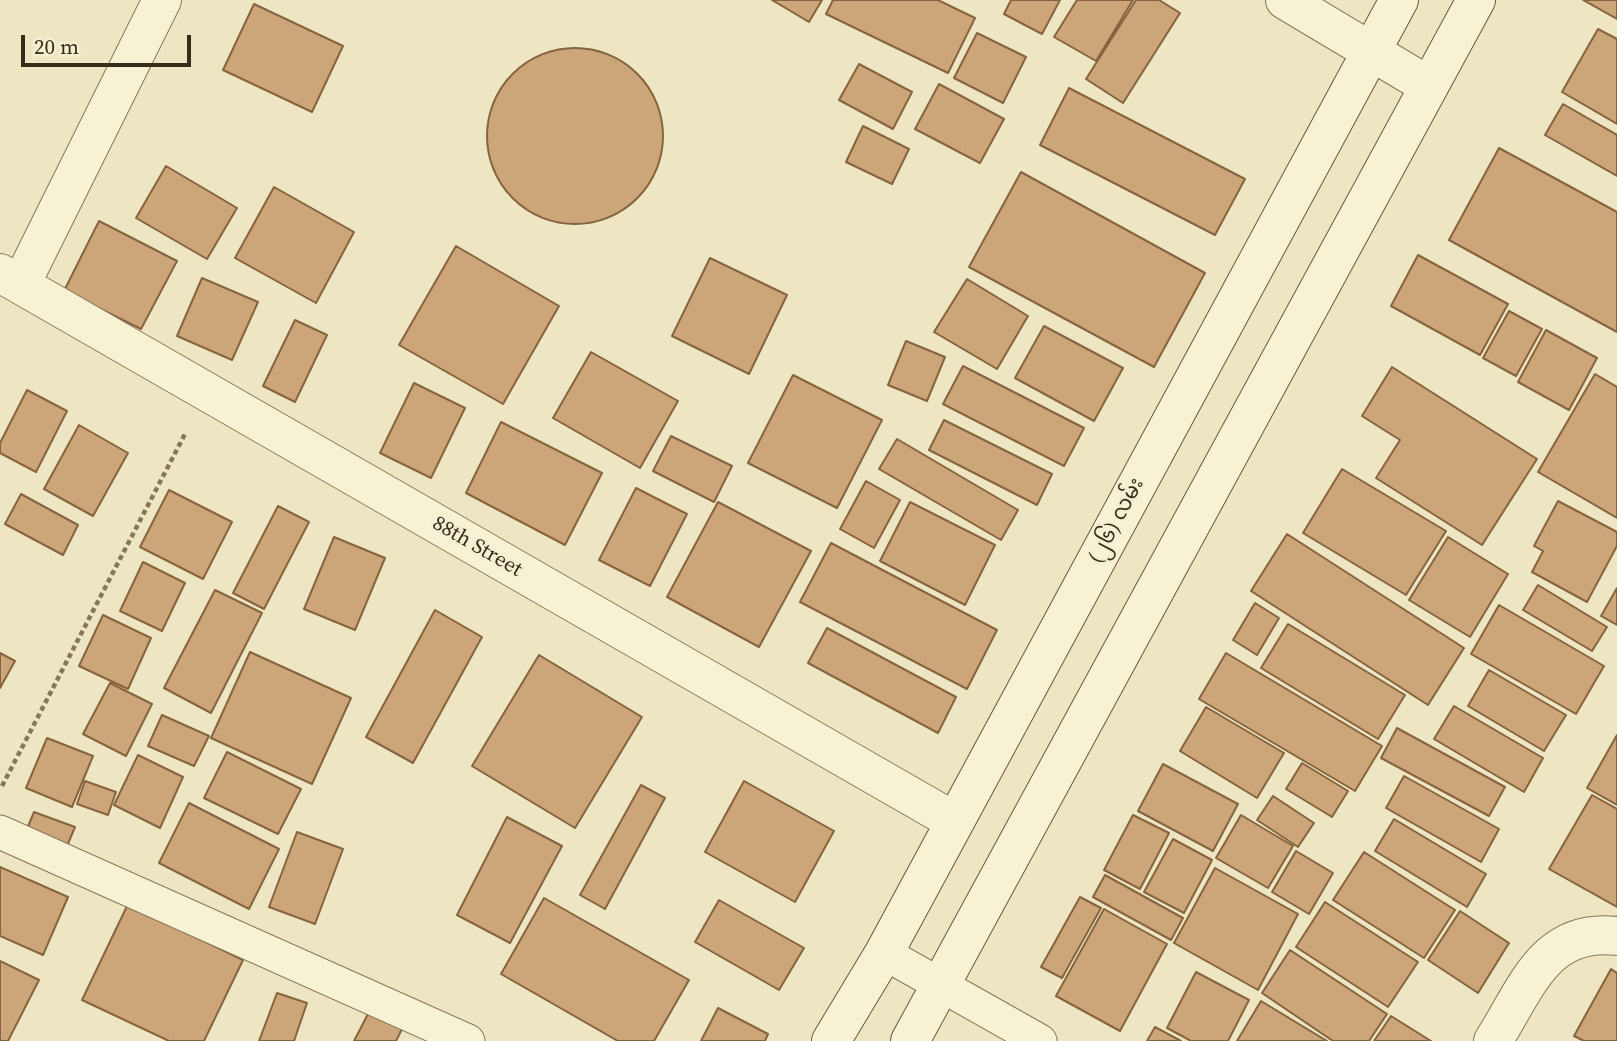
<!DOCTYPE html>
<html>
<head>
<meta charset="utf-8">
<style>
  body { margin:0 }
  #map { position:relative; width:1617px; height:1041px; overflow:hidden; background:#eee6c2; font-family:"Source Serif 4",serif }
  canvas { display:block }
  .scale { position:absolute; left:21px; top:35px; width:170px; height:32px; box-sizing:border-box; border:4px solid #372d1d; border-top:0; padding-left:9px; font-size:21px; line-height:24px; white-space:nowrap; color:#372d1d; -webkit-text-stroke:5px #f5efd1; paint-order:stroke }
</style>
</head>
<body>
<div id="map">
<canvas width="1617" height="1041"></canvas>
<div class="scale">20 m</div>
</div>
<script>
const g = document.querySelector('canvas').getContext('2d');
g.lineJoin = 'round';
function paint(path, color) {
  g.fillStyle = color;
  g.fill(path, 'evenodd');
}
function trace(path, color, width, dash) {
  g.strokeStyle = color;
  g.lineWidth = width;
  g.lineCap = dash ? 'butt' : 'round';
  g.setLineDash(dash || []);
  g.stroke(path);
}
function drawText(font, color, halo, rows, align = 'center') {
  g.font = font + ' "Source Serif 4","Noto Sans Myanmar",serif';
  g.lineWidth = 5;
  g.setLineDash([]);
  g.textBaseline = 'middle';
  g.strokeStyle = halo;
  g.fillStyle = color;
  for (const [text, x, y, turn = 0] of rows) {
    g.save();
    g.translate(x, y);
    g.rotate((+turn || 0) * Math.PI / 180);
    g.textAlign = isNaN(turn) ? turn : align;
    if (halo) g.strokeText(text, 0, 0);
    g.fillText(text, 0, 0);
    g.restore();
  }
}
const building = new Path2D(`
  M 772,0 L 822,0 L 809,22 Z
  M 833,0 L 938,0 L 975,18 L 948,73 L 826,14 Z
  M 1011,0 L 1060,0 L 1042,34 L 1004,14 Z
  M 1077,0 L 1133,0 L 1096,61 L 1054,37 Z
  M 1136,0 L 1159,0 L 1180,13 L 1123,103 L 1086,79 Z
  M 1583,0 L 1617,0 L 1617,19 Z
  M 254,4 L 343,46 L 312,112 L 223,70 Z
  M 1598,29 L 1617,39 L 1617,124 L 1562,92 Z
  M 977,33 L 1026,57 L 1003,103 L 954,78 Z
  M487 136a88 88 0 1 1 176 0a88 88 0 1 1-176 0Z
  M 859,64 L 912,92 L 893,129 L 839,100 Z
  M 939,84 L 1004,119 L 980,163 L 915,129 Z
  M 1069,88 L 1245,179 L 1215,235 L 1040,145 Z
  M 1563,104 L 1617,135 L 1617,176 L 1545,135 Z
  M 863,126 L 909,149 L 892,184 L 846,162 Z
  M 1499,148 L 1617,212 L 1617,332 L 1449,240 Z
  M 166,166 L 237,208 L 207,259 L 136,218 Z
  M 1021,172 L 1205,273 L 1154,367 L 969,267 Z
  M 274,187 L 354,232 L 316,303 L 235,258 Z
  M 99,221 L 177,261 L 141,329 L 64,291 Z
  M 456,246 L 559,306 L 503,404 L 399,345 Z
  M 1418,255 L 1508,304 L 1480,355 L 1391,306 Z
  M 710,258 L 787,295 L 749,374 L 672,336 Z
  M 202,278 L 258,302 L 232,360 L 177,336 Z
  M 967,279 L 1028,316 L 997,369 L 934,332 Z
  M 1509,311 L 1542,329 L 1516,376 L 1483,358 Z
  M 295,320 L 327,335 L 295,402 L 263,386 Z
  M 1044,326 L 1123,368 L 1094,421 L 1015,378 Z
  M 1546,330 L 1597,358 L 1569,410 L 1518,382 Z
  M 906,341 L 945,357 L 927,401 L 888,385 Z
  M 591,352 L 678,401 L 640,468 L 553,418 Z
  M 963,366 L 1084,428 L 1064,466 L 943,404 Z
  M 1392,367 L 1537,459 L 1482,545 L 1376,478 L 1400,440 L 1362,416 Z
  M 1595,374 L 1617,387 L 1617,518 L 1538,472 Z
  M 793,375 L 882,420 L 837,508 L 748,463 Z
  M 414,383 L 465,408 L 431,478 L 380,453 Z
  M 27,390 L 67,411 L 36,472 L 0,453 L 0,443 Z
  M 944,420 L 1052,474 L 1037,505 L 929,450 Z
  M 501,422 L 602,473 L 565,545 L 466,493 Z
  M 79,425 L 128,453 L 93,516 L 44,489 Z
  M 671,436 L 732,466 L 714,502 L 653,471 Z
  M 897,439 L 1018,510 L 1001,540 L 879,469 Z
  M 1342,469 L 1446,531 L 1406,595 L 1303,533 Z
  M 866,481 L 900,500 L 874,548 L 840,529 Z
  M 636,488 L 687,514 L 650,586 L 599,560 Z
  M 169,490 L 232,522 L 203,579 L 140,547 Z
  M 21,494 L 78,525 L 63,555 L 5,524 Z
  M 1558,501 L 1617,532 L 1617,546 L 1587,602 L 1532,572 L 1543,551 L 1534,546 Z
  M 718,502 L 811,551 L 759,647 L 667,597 Z
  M 910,502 L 995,545 L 965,605 L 880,561 Z
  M 278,506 L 309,522 L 264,609 L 233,593 Z
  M 1287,534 L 1464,648 L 1428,705 L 1251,591 Z
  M 334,537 L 385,558 L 355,630 L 304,609 Z
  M 1448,537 L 1508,574 L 1470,637 L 1409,600 Z
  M 831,543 L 997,630 L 967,689 L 800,602 Z
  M 143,562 L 185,583 L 162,631 L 120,611 Z
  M 1538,585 L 1607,627 L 1592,651 L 1523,610 Z
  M 1617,588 L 1617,625 L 1601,616 Z
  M 215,590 L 262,613 L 211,713 L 164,688 Z
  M 1255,603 L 1279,618 L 1257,655 L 1233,640 Z
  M 1499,605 L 1604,666 L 1576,714 L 1471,654 Z
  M 435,610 L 482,637 L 413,763 L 366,737 Z
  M 103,615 L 151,638 L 128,689 L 79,666 Z
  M 1288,624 L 1405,695 L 1378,739 L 1261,668 Z
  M 827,628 L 956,697 L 938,733 L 808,663 Z
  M 250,652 L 351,698 L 312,784 L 211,738 Z
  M 0,653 L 15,661 L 0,688 Z
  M 1226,653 L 1382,746 L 1355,791 L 1199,699 Z
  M 539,655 L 642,717 L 575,828 L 472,766 Z
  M 1489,670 L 1566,715 L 1544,751 L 1468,706 Z
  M 110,683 L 152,704 L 126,756 L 83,734 Z
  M 1454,706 L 1543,758 L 1524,792 L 1434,739 Z
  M 1206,707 L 1284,753 L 1257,798 L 1180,751 Z
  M 162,715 L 209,736 L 194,766 L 148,746 Z
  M 1397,728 L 1505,787 L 1489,816 L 1381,758 Z
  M 1617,735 L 1617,805 L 1587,788 Z
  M 47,738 L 93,756 L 72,807 L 26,788 Z
  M 227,752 L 301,789 L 278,834 L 204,798 Z
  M 138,755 L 183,777 L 160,828 L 114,805 Z
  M 1302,763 L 1348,791 L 1332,817 L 1286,789 Z
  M 1163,764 L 1238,804 L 1213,851 L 1138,811 Z
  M 1404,776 L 1499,829 L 1481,862 L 1386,808 Z
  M 85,781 L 116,792 L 108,815 L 77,804 Z
  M 744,781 L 834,831 L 795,902 L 705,852 Z
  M 641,785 L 665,798 L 605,909 L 580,895 Z
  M 1592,795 L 1617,809 L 1617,907 L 1549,869 Z
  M 1273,796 L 1314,823 L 1298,847 L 1257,820 Z
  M 189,803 L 279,849 L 249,909 L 159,863 Z
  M 34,812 L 75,827 L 65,851 L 24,836 Z
  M 1133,815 L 1169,833 L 1140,889 L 1104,870 Z
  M 1241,815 L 1293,846 L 1268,888 L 1216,858 Z
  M 507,817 L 562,846 L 510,943 L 457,915 Z
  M 1394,819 L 1486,874 L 1467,907 L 1375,851 Z
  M 297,832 L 343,849 L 315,924 L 269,907 Z
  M 1173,839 L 1212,860 L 1184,913 L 1144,892 Z
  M 1296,851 L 1333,873 L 1309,914 L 1272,892 Z
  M 1364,852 L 1455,910 L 1424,958 L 1333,900 Z
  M 0,867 L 68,897 L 43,955 L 0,936 Z
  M 1215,868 L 1298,914 L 1258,990 L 1174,943 Z
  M 1105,875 L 1183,918 L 1171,940 L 1093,897 Z
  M 1080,897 L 1101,908 L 1062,978 L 1041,967 Z
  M 544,898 L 689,980 L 654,1041 L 618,1041 L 501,974 Z
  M 719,900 L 804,948 L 779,990 L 695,942 Z
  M 1325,902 L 1418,962 L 1388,1007 L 1296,947 Z
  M 128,904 L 243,960 L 204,1041 L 169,1041 L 82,1000 Z
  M 1104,909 L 1167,944 L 1120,1031 L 1056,996 Z
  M 1460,911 L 1509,943 L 1478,993 L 1428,960 Z
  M 1290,950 L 1387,1014 L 1369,1041 L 1333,1041 L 1262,993 Z
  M 0,961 L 39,980 L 8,1041 L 0,1041 Z
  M 1611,969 L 1617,973 L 1617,1041 L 1584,1041 L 1574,1036 Z
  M 1196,972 L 1249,1000 L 1228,1041 L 1191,1041 L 1167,1028 Z
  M 277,993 L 307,1003 L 294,1041 L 259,1041 Z
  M 1261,1001 L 1327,1041 L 1237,1041 Z
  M 718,1008 L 768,1034 L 765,1041 L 701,1041 Z
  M 370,1010 L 403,1027 L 396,1041 L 354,1041 Z
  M 1391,1016 L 1431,1041 L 1374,1041 Z
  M 1155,1027 L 1181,1041 L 1147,1041 Z`);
paint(building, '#cca578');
trace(building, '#86643f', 2);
const service = new Path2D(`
  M 0,832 L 468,1041
  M 884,953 L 1040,1041`);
const minor = new Path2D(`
  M 1285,0 L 1429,86
  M 0,273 L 954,821
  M 21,284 L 162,0
  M 1493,1041 C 1526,990 1544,927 1617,936`);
const secondary = new Path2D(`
  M 831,1041 L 884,953 L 1399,0
  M 910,1041 L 1476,0`);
trace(service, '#877759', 35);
trace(minor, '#877759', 40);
trace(secondary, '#69583c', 40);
trace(new Path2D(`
  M 2,786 L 185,434`), '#877759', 4.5, [5, 3.5]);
trace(service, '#f8f2d5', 33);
trace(minor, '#f8f2d5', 38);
trace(secondary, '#f8f2d5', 38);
drawText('21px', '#372d1d', '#f5efd1', [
  ["(၂၆) လမ်း",1117,521,-62],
  ["88th Street",477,547,30]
]);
</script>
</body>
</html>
